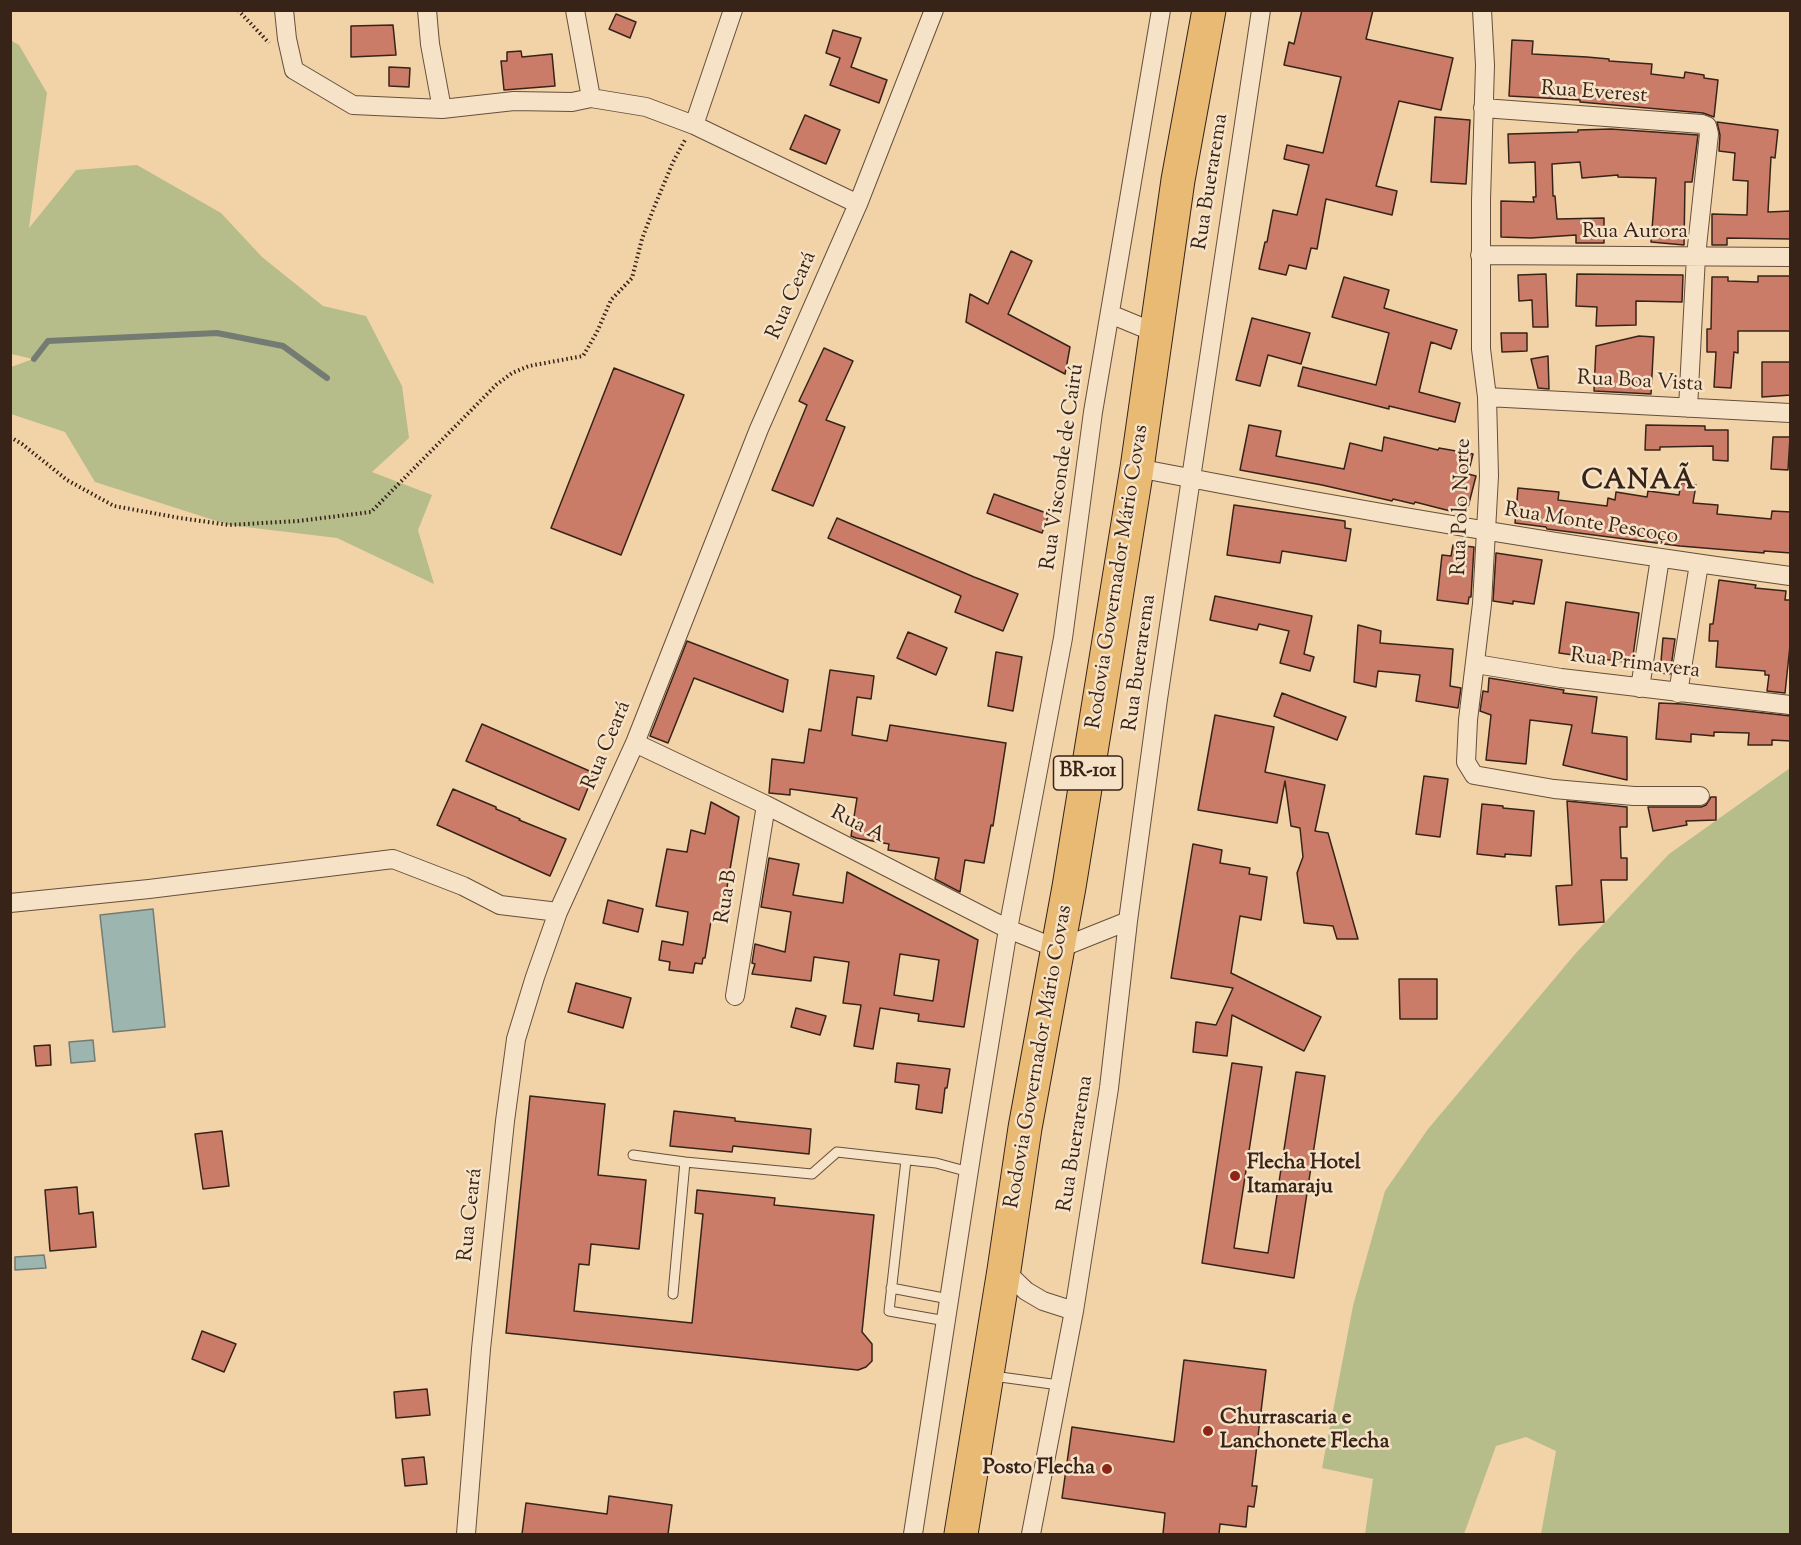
<!DOCTYPE html>
<html>
<head>
<meta charset="utf-8">
<style>
  body { margin:0 }
  #map { position:relative; width:1801px; height:1545px; overflow:hidden; background:#f1d3a7; font-family:"Sorts Mill Goudy",serif }
  canvas { display:block }
  .frame { position:absolute; inset:0; border:12px solid #382319; pointer-events:none }
</style>
</head>
<body>
<div id="map">
<canvas width="1801" height="1545"></canvas>
<div class="frame"></div>
</div>
<script>
const g = document.querySelector('canvas').getContext('2d');
g.lineJoin = 'round';
function paint(path, color) {
  g.fillStyle = color;
  g.fill(path, 'evenodd');
}
function trace(path, color, width, dash) {
  g.strokeStyle = color;
  g.lineWidth = width;
  g.lineCap = dash ? 'butt' : 'round';
  g.setLineDash(dash || []);
  g.stroke(path);
}
function drawText(font, color, halo, rows, align = 'center') {
  g.font = font + ' "Sorts Mill Goudy",serif';
  g.lineWidth = 5;
  g.setLineDash([]);
  g.textBaseline = 'middle';
  g.strokeStyle = halo;
  g.fillStyle = color;
  for (const [text, x, y, turn = 0] of rows) {
    g.save();
    g.translate(x, y);
    g.rotate((+turn || 0) * Math.PI / 180);
    g.textAlign = isNaN(turn) ? turn : align;
    if (halo) g.strokeText(text, 0, 0);
    g.fillText(text, 0, 0);
    g.restore();
  }
}
paint(new Path2D(`
  M 10,40 L 19,45 L 47,93 L 29,228 L 76,170 L 137,165 L 221,213 L 262,257 L 323,306 L 366,316 L 402,386 L 409,438 L 372,472 L 432,495 L 418,530 L 434,584 L 337,538 L 229,525 L 95,482 L 65,432 L 11,414 L 11,367 L 33,359 L 11,354 Z
  M 1790,768 L 1790,1534 L 1541,1534 L 1556,1451 L 1526,1437 L 1496,1446 L 1464,1534 L 1365,1534 L 1373,1479 L 1322,1468 L 1353,1306 L 1385,1191 L 1428,1129 L 1576,953 L 1669,854 Z`), '#b6bd8a');
const water = new Path2D(`
  M 153,909 L 165,1027 L 113,1032 L 100,915 Z
  M 93,1040 L 95,1061 L 71,1063 L 69,1042 Z
  M 44,1255 L 46,1268 L 15,1270 L 15,1257 Z`);
paint(water, '#9cb6af');
trace(water, '#747b73', 1.5);
trace(new Path2D(`
  M 34,359 L 48,341 L 217,333 L 283,346 L 327,378`), '#747b73', 6);
const building = new Path2D(`
  M 1302,10 L 1373,10 L 1366,39 L 1453,58 L 1441,110 L 1399,101 L 1376,186 L 1397,191 L 1392,215 L 1326,199 L 1317,249 L 1311,248 L 1306,269 L 1289,265 L 1286,275 L 1259,269 L 1265,242 L 1267,242 L 1273,210 L 1297,215 L 1309,165 L 1284,159 L 1287,145 L 1323,153 L 1341,77 L 1284,65 L 1289,42 L 1294,44 Z
  M 616,14 L 636,22 L 630,38 L 609,29 Z
  M 393,25 L 396,55 L 351,57 L 351,26 Z
  M 833,30 L 861,38 L 851,67 L 887,80 L 879,103 L 830,85 L 840,58 L 826,53 Z
  M 1512,40 L 1533,41 L 1532,54 L 1587,57 L 1609,59 L 1609,61 L 1652,64 L 1651,74 L 1684,78 L 1685,72 L 1704,75 L 1704,78 L 1718,80 L 1714,117 L 1703,113 L 1580,102 L 1580,100 L 1509,96 Z
  M 521,51 L 522,57 L 552,54 L 555,86 L 504,90 L 501,61 L 507,61 L 507,52 Z
  M 389,67 L 410,68 L 409,87 L 389,86 Z
  M 805,115 L 840,130 L 826,164 L 790,149 Z
  M 1435,117 L 1470,120 L 1466,184 L 1431,182 Z
  M 1717,122 L 1778,130 L 1775,158 L 1771,157 L 1768,212 L 1791,211 L 1791,239 L 1727,238 L 1727,245 L 1712,245 L 1712,214 L 1747,215 L 1748,181 L 1733,180 L 1735,153 L 1719,151 L 1720,135 Z
  M 1611,129 L 1698,135 L 1692,182 L 1685,182 L 1684,245 L 1651,242 L 1656,178 L 1618,177 L 1618,175 L 1582,178 L 1580,162 L 1552,164 L 1553,196 L 1555,196 L 1557,219 L 1604,218 L 1604,243 L 1576,243 L 1576,235 L 1531,238 L 1501,237 L 1501,201 L 1534,202 L 1533,197 L 1536,197 L 1535,162 L 1509,163 L 1508,134 L 1578,132 L 1578,130 Z
  M 1011,251 L 1032,261 L 1008,314 L 1070,347 L 1065,374 L 966,322 L 970,294 L 988,304 Z
  M 1546,274 L 1548,327 L 1533,327 L 1532,300 L 1519,301 L 1518,275 Z
  M 1577,274 L 1683,275 L 1682,302 L 1636,301 L 1636,325 L 1596,326 L 1597,307 L 1576,306 Z
  M 1758,276 L 1791,276 L 1791,331 L 1738,331 L 1738,353 L 1734,352 L 1731,388 L 1714,387 L 1716,352 L 1707,352 L 1707,329 L 1711,329 L 1712,277 L 1728,277 L 1728,281 L 1758,282 Z
  M 1344,277 L 1389,290 L 1384,308 L 1457,330 L 1451,349 L 1431,342 L 1419,392 L 1460,403 L 1455,422 L 1389,406 L 1389,409 L 1298,386 L 1303,367 L 1376,385 L 1389,333 L 1332,317 Z
  M 1252,318 L 1310,333 L 1301,364 L 1268,355 L 1260,386 L 1236,380 Z
  M 1501,333 L 1527,333 L 1527,351 L 1502,352 Z
  M 1639,336 L 1654,337 L 1651,394 L 1594,391 L 1596,346 Z
  M 824,348 L 853,361 L 826,420 L 845,427 L 813,506 L 772,490 L 807,405 L 799,401 Z
  M 1548,356 L 1549,389 L 1538,388 L 1531,359 Z
  M 1762,362 L 1791,362 L 1791,395 L 1762,397 Z
  M 614,368 L 684,395 L 621,555 L 551,528 Z
  M 1249,425 L 1281,431 L 1276,456 L 1344,469 L 1350,443 L 1382,451 L 1384,437 L 1438,450 L 1439,448 L 1473,454 L 1468,474 L 1476,476 L 1466,515 L 1415,502 L 1414,504 L 1393,499 L 1392,501 L 1322,485 L 1240,470 Z
  M 1646,425 L 1705,426 L 1705,430 L 1728,430 L 1728,461 L 1713,460 L 1713,446 L 1660,447 L 1660,450 L 1645,450 Z
  M 1773,437 L 1790,437 L 1788,470 L 1771,469 Z
  M 1681,483 L 1696,485 L 1693,503 L 1718,505 L 1717,514 L 1771,519 L 1772,511 L 1791,512 L 1791,553 L 1764,551 L 1764,553 L 1680,546 L 1547,529 L 1546,527 L 1515,523 L 1518,488 L 1559,492 L 1558,500 L 1607,506 L 1608,498 L 1615,500 L 1616,492 L 1647,497 L 1648,491 L 1679,495 Z
  M 994,494 L 1049,514 L 1042,533 L 987,513 Z
  M 1234,505 L 1345,521 L 1345,528 L 1351,529 L 1346,561 L 1282,551 L 1280,563 L 1227,555 Z
  M 837,518 L 974,577 L 1018,594 L 1003,631 L 955,612 L 961,596 L 828,538 Z
  M 1453,545 L 1474,547 L 1471,597 L 1469,597 L 1468,604 L 1437,600 L 1442,555 L 1451,556 Z
  M 1496,553 L 1542,560 L 1534,604 L 1513,601 L 1513,604 L 1493,601 Z
  M 1719,580 L 1756,585 L 1755,588 L 1786,591 L 1785,600 L 1791,600 L 1791,636 L 1785,693 L 1767,691 L 1769,675 L 1765,675 L 1765,671 L 1716,667 L 1718,641 L 1709,641 L 1710,624 L 1713,624 Z
  M 1215,596 L 1312,616 L 1304,654 L 1314,657 L 1310,671 L 1280,663 L 1289,631 L 1259,624 L 1257,630 L 1210,620 Z
  M 1566,602 L 1639,613 L 1632,663 L 1559,653 Z
  M 1358,625 L 1381,631 L 1380,643 L 1453,649 L 1450,686 L 1461,688 L 1458,708 L 1416,701 L 1420,675 L 1378,671 L 1376,687 L 1354,682 Z
  M 908,632 L 947,648 L 936,675 L 897,658 Z
  M 1663,638 L 1675,639 L 1670,674 L 1660,673 Z
  M 687,641 L 788,680 L 783,712 L 694,678 L 668,743 L 650,736 Z
  M 996,652 L 1022,657 L 1013,711 L 988,706 Z
  M 830,670 L 874,676 L 871,699 L 857,697 L 852,735 L 887,741 L 890,725 L 1006,743 L 993,826 L 991,825 L 984,863 L 965,860 L 960,892 L 935,879 L 939,858 L 888,850 L 889,844 L 856,838 L 851,836 L 857,798 L 790,789 L 790,795 L 769,793 L 772,759 L 804,763 L 809,729 L 821,731 Z
  M 1489,678 L 1564,690 L 1563,693 L 1597,697 L 1592,733 L 1627,737 L 1627,780 L 1563,765 L 1572,725 L 1530,720 L 1526,764 L 1486,760 L 1491,715 L 1480,711 L 1483,691 L 1488,692 Z
  M 1282,693 L 1346,717 L 1337,740 L 1274,716 Z
  M 1659,703 L 1682,704 L 1791,716 L 1791,741 L 1772,740 L 1772,745 L 1748,745 L 1749,733 L 1714,732 L 1714,736 L 1691,734 L 1691,742 L 1656,739 Z
  M 1215,715 L 1274,727 L 1265,772 L 1325,785 L 1315,831 L 1328,833 L 1358,939 L 1337,939 L 1333,926 L 1304,923 L 1297,873 L 1303,857 L 1300,828 L 1291,826 L 1285,781 L 1277,823 L 1198,810 Z
  M 482,724 L 594,773 L 579,810 L 466,761 Z
  M 1424,776 L 1448,779 L 1440,837 L 1416,834 Z
  M 453,789 L 496,807 L 496,809 L 520,819 L 519,820 L 566,839 L 550,876 L 437,825 Z
  M 1711,797 L 1716,797 L 1716,820 L 1686,821 L 1687,825 L 1653,831 L 1648,807 L 1701,807 L 1706,805 Z
  M 1567,801 L 1627,807 L 1627,827 L 1620,827 L 1621,858 L 1627,858 L 1627,880 L 1601,880 L 1604,922 L 1559,925 L 1556,886 L 1572,885 Z
  M 711,802 L 739,817 L 722,916 L 712,915 L 705,958 L 703,958 L 702,964 L 695,963 L 693,973 L 669,970 L 670,962 L 659,960 L 662,941 L 683,945 L 688,912 L 656,906 L 667,849 L 687,852 L 691,830 L 705,834 Z
  M 1482,804 L 1503,806 L 1503,808 L 1534,811 L 1531,856 L 1505,854 L 1505,857 L 1477,854 Z
  M 1193,844 L 1222,850 L 1220,863 L 1250,868 L 1249,874 L 1267,877 L 1261,920 L 1240,916 L 1231,973 L 1321,1017 L 1304,1051 L 1232,1015 L 1227,1056 L 1193,1052 L 1196,1022 L 1216,1025 L 1233,988 L 1171,978 Z
  M 769,858 L 799,864 L 793,895 L 843,903 L 847,872 L 978,940 L 964,1027 L 918,1021 L 919,1014 L 880,1008 L 873,1049 L 854,1046 L 861,1005 L 843,1003 L 849,962 L 814,957 L 811,981 L 752,974 L 755,964 L 752,963 L 755,944 L 785,952 L 791,912 L 761,907 ZM 900,954 L 939,960 L 933,1001 L 894,995 Z
  M 608,900 L 643,909 L 638,932 L 603,923 Z
  M 1399,979 L 1437,979 L 1437,1019 L 1400,1019 Z
  M 576,983 L 631,998 L 623,1028 L 568,1012 Z
  M 796,1008 L 826,1016 L 820,1035 L 791,1027 Z
  M 50,1045 L 51,1065 L 36,1066 L 34,1046 Z
  M 897,1063 L 950,1069 L 947,1088 L 945,1088 L 942,1113 L 916,1109 L 919,1085 L 895,1082 Z
  M 1232,1063 L 1262,1067 L 1234,1248 L 1268,1253 L 1296,1072 L 1325,1076 L 1294,1278 L 1202,1263 Z
  M 530,1096 L 605,1104 L 598,1175 L 646,1180 L 639,1249 L 591,1244 L 589,1265 L 579,1264 L 574,1311 L 692,1323 L 703,1214 L 695,1213 L 697,1190 L 775,1198 L 774,1205 L 874,1215 L 862,1332 L 872,1344 L 872,1361 L 866,1367 L 858,1370 L 506,1333 Z
  M 674,1111 L 735,1118 L 735,1121 L 811,1129 L 809,1154 L 733,1146 L 732,1152 L 670,1146 Z
  M 222,1131 L 229,1186 L 203,1189 L 195,1134 Z
  M 77,1187 L 79,1214 L 93,1212 L 96,1247 L 50,1251 L 45,1190 Z
  M 202,1331 L 236,1344 L 224,1372 L 192,1359 Z
  M 1184,1360 L 1266,1370 L 1252,1486 L 1257,1486 L 1254,1507 L 1248,1506 L 1246,1527 L 1220,1524 L 1219,1534 L 1163,1534 L 1165,1513 L 1062,1498 L 1072,1427 L 1174,1442 Z
  M 427,1389 L 430,1415 L 396,1418 L 394,1392 Z
  M 424,1457 L 427,1484 L 405,1486 L 402,1459 Z
  M 609,1496 L 672,1505 L 668,1534 L 522,1534 L 526,1503 L 607,1514 Z`);
paint(building, '#ca7c69');
trace(building, '#382319', 1.5);
const lane = new Path2D(`
  M 633,1155 L 685,1162 L 812,1174 L 837,1152 L 936,1163 L 969,1172
  M 906,1160 L 889,1311 L 946,1321
  M 891,1288 L 949,1299
  M 673,1294 L 685,1162
  M 993,1376 L 1059,1385`);
const street = new Path2D(`
  M 284,10 L 287,39 L 294,70 L 353,105 L 442,109 L 514,101 L 572,102 L 591,98 L 646,107 L 694,125 L 858,204
  M 427,10 L 430,44 L 442,109
  M 575,10 L 591,98
  M 1482,10 L 1485,65 L 1481,200 L 1481,349 L 1487,397 L 1489,476 L 1482,604 L 1468,720 L 1466,762 L 1474,775 L 1554,789 L 1634,796 L 1700,796
  M 1483,108 L 1702,124 L 1707,126 L 1709,134 L 1696,256 L 1688,408
  M 694,125 L 733,10
  M 1480,255 L 1790,257
  M 1110,314 L 1156,333
  M 1487,397 L 1790,413
  M 1137,468 C 1354,510 1572,547 1790,576
  M 1476,664 L 1561,678 L 1790,705
  M 1640,688 L 1660,558
  M 1678,693 L 1699,564
  M 635,743 L 766,805 L 1008,929 L 1058,949 L 1128,921
  M 10,903 L 149,889 L 393,859 L 463,886 L 500,905 L 558,912
  M 735,996 L 766,805
  M 1004,1270 L 1026,1291 L 1043,1301 L 1074,1311
  M 466,1534 L 481,1349 L 505,1121 L 516,1039 L 535,977 L 558,912 L 635,743 L 759,429 L 858,204 L 934,10
  M 913,1534 L 973,1144 L 1008,929 L 1063,638 L 1093,412 L 1161,10
  M 1031,1534 L 1074,1311 L 1109,1088 L 1128,921 L 1158,699 L 1261,10`);
const highway = new Path2D(`
  M 961,1534 L 1004,1270 L 1025,1128 L 1069,887 L 1137,468 L 1178,180 L 1209,10`);
trace(lane, '#664f3c', 11);
trace(street, '#664f3c', 20);
trace(highway, '#382319', 35);
trace(new Path2D(`
  M 238,10 L 269,43
  M 10,437 L 22,444 L 67,480 L 114,506 L 180,518 L 229,525 L 298,521 L 371,512 L 496,385 L 512,373 L 529,366 L 583,356 L 597,332 L 611,300 L 632,278 L 642,239 L 653,210 L 673,162 L 685,140`), '#382319', 4, [1.5, 3]);
trace(lane, '#f6e2c6', 9);
trace(street, '#f6e2c6', 18);
trace(highway, '#e8ba74', 33);
for (const [x, y, r, color] of [
  [1235,1176,6,"#8f2418"],
  [1208,1431,6,"#8f2418"],
  [1107,1469,6,"#8f2418"]
]) {
  const dot = new Path2D();
  dot.arc(x, y, r, 0, 2 * Math.PI);
  g.fillStyle = color;
  g.fill(dot);
  trace(dot, '#f6e2c6', 2);
}
for (const [x, y, w] of [
  [1088,773,69]
]) {
  const box = new Path2D();
  box.roundRect(x - w / 2, y - 17, w, 34, 4.5);
  g.fillStyle = '#f6e2c6';
  g.fill(box);
  trace(box, '#382319', 1.5);
}
drawText('bold 20px', '#382319', null, [
  ["BR-101",1088,773]
]);
drawText('21px', '#382319', '#f6e2c6', [
  ["Rua Everest",1594,94,4],
  ["Rua Buerarema",1212,182,-81],
  ["Rua Aurora",1635,233],
  ["Rua Ceará",793,296,-66],
  ["Rua Boa Vista",1640,383,3],
  ["Rua Visconde de Cairú",1064,467,-82],
  ["Rua Polo Norte",1463,507,-88],
  ["Rua Monte Pescoço",1591,525,9],
  ["Rodovia Governador Mário Covas",1119,577,-81],
  ["Rua Buerarema",1141,663,-82],
  ["Rua Primavera",1635,665,7],
  ["Rua Ceará",608,746,-67],
  ["Rua A",857,826,27],
  ["Rua B",728,897,-81],
  ["Rodovia Governador Mário Covas",1040,1057,-80],
  ["Rua Buerarema",1077,1144,-81],
  ["Rua Ceará",472,1215,-84]
]);
drawText('bold 21px', '#382319', '#f6e2c6', [
  ["Flecha Hotel",1247,1164],
  ["Itamaraju",1247,1188],
  ["Churrascaria e",1220,1419],
  ["Lanchonete Flecha",1220,1443],
  ["Posto Flecha",1095,1469,"right"]
], 'left');
g.letterSpacing = '1.5px';
drawText('bold 27px', '#382319', '#f6e2c6', [
  ["CANAÃ",1639,483]
]);
g.letterSpacing = '0px';
</script>
</body>
</html>
